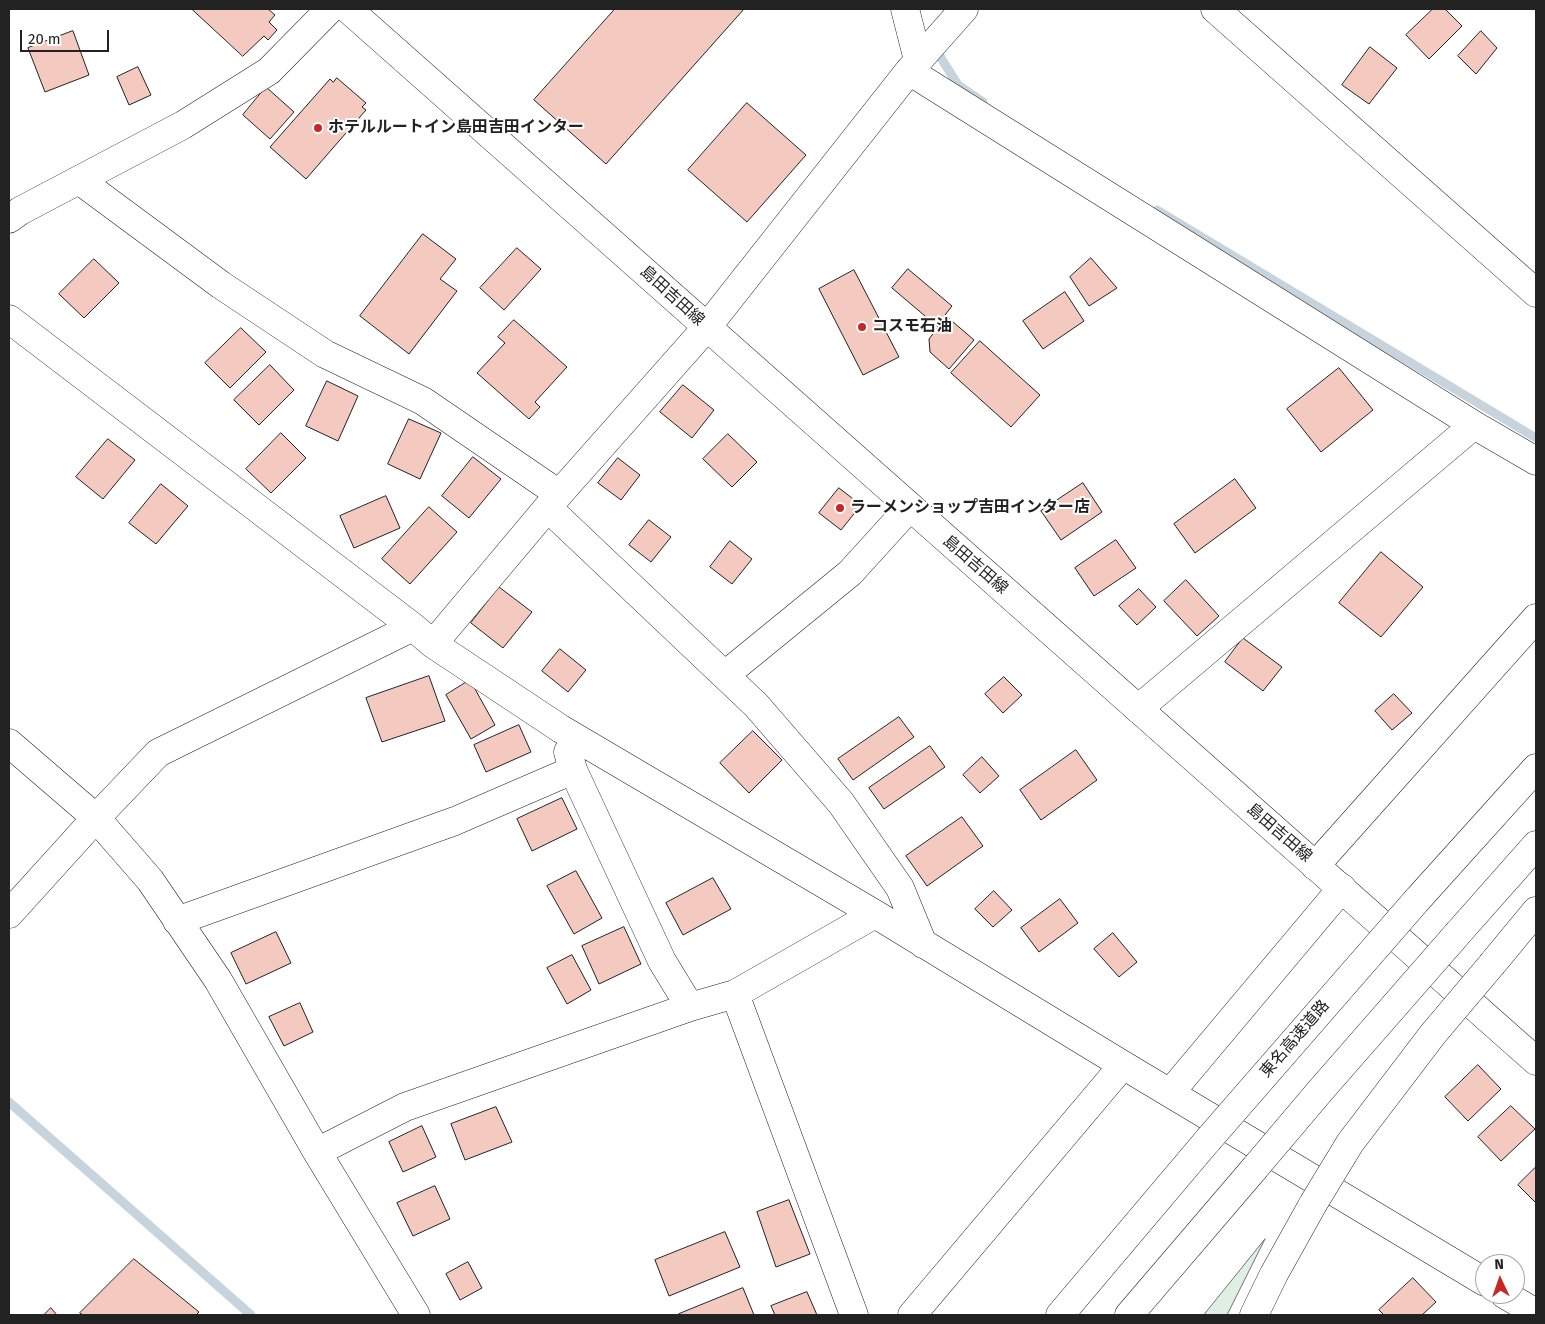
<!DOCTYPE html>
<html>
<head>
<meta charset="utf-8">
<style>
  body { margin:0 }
  #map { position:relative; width:1545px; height:1324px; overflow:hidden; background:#fff; font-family:"Fira Sans",sans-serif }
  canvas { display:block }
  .frame { position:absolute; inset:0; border:10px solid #222; pointer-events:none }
  .north { position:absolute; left:1475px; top:1254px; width:50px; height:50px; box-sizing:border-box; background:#fff; border:1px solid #a7a7a7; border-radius:50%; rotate:357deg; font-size:14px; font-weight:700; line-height:20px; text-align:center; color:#222 }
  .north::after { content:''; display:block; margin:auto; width:18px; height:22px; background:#c62828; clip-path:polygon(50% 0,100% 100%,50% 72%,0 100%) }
  .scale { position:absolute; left:20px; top:30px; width:89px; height:22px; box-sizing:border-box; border:2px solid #222; border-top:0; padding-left:6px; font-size:15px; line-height:18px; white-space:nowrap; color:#222; -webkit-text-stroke:4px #fff; paint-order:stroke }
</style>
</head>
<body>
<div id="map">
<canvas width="1545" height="1324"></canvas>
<div class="frame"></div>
<div class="north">N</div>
<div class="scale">20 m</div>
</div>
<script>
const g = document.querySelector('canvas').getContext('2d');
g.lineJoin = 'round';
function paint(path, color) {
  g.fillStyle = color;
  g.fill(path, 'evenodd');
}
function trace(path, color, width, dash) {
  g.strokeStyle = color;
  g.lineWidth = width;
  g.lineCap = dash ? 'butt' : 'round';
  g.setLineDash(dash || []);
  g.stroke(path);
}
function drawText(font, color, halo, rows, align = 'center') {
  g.font = font + ' "Fira Sans","Noto Sans JP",sans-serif';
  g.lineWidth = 4;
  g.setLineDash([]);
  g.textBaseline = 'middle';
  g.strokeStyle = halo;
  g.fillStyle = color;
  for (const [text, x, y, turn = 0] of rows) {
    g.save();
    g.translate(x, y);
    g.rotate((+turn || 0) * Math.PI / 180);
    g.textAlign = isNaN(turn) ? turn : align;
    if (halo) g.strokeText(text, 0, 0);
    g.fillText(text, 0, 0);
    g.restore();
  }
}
const green = new Path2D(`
  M 1265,1239 L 1227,1315 L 1204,1315 Z`);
paint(green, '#e0efe3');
trace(green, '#6f6f6f', 1);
trace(new Path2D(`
  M 934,47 L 958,85 L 983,102
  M 1157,210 L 1536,438
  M 9,1102 L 251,1315`), '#c7d3dd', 9);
const building = new Path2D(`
  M 192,9 L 268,9 L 275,15 L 269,22 L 277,30 L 268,40 L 264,36 L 243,56 Z
  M 615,9 L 744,9 L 606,164 L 534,100 Z
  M 1433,9 L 1445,9 L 1462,26 L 1429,59 L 1406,35 Z
  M 73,31 L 89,75 L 45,92 L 28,48 Z
  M 1481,31 L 1497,48 L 1476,74 L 1458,56 Z
  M 1370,47 L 1397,68 L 1369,104 L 1342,85 Z
  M 138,67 L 151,95 L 129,105 L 117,77 Z
  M 337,78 L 366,103 L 362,107 L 366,110 L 306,179 L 270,147 L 330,79 L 333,82 Z
  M 266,87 L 294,112 L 270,139 L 243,115 Z
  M 747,103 L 806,155 L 747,222 L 688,170 Z
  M 423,234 L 456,259 L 440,279 L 457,291 L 409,354 L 360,316 Z
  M 517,248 L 541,269 L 504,310 L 480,288 Z
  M 1091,258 L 1117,288 L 1089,306 L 1070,277 Z
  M 94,259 L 119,283 L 84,318 L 59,294 Z
  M 908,269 L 952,306 L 945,315 L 974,340 L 949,369 L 930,352 L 929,339 L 938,327 L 892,288 Z
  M 854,270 L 899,357 L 863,375 L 819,289 Z
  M 1065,292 L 1084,321 L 1043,349 L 1023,321 Z
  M 514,320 L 567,367 L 535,402 L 540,407 L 529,419 L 477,373 L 505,343 L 498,337 Z
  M 241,328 L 266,352 L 230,388 L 205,363 Z
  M 980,341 L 1040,395 L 1011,427 L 951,373 Z
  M 270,365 L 294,390 L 259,425 L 234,400 Z
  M 1339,368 L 1373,410 L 1321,452 L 1287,409 Z
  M 327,381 L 358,396 L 338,441 L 306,426 Z
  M 683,385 L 714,410 L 692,438 L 660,412 Z
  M 409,419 L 441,433 L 420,479 L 388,464 Z
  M 281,433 L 306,458 L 271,493 L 246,469 Z
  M 728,434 L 757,462 L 732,487 L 703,459 Z
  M 108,439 L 135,460 L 103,499 L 76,477 Z
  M 473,457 L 501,479 L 469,518 L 442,496 Z
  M 618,458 L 640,475 L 621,500 L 598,483 Z
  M 1235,479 L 1256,508 L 1195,553 L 1174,524 Z
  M 1083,483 L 1102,512 L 1061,540 L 1041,511 Z
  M 161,484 L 188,506 L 156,544 L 129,523 Z
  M 839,488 L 861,505 L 841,530 L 819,513 Z
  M 386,496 L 400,528 L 354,548 L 340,516 Z
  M 429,507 L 457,532 L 410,584 L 382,559 Z
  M 649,520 L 671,537 L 651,562 L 629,545 Z
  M 1116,540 L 1136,568 L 1094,596 L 1075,568 Z
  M 730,541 L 752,559 L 732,584 L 710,567 Z
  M 1381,552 L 1423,587 L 1381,637 L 1339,603 Z
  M 1186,580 L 1219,616 L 1197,636 L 1164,601 Z
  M 499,587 L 532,612 L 503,648 L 471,623 Z
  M 1139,589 L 1156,607 L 1137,625 L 1119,606 Z
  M 1243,638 L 1282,667 L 1263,691 L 1225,662 Z
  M 560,649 L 586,670 L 568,692 L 542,671 Z
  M 429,676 L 445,721 L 382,742 L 366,698 Z
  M 1004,677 L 1022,695 L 1003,713 L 985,694 Z
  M 470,680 L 495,725 L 471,739 L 446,695 Z
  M 1394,694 L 1412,713 L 1392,730 L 1375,711 Z
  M 899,717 L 914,737 L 853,780 L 838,759 Z
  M 519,725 L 531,752 L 486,772 L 474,745 Z
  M 753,731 L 782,760 L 749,793 L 720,763 Z
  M 930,746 L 945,767 L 884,809 L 869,788 Z
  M 1076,750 L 1097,780 L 1041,820 L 1020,790 Z
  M 982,757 L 999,776 L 980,793 L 963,775 Z
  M 562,798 L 577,829 L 532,851 L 517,819 Z
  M 962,817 L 983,846 L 927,886 L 906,856 Z
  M 576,871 L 602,918 L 574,934 L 547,886 Z
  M 713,878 L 731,909 L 683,935 L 666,903 Z
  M 994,891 L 1012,910 L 993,927 L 975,909 Z
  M 1060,899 L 1078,923 L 1039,952 L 1021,928 Z
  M 624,927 L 641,964 L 599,984 L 582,946 Z
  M 276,932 L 291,963 L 246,984 L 231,953 Z
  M 1113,933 L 1137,962 L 1119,977 L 1094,949 Z
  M 572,955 L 591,990 L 567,1004 L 547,968 Z
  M 300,1003 L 313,1032 L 284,1046 L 269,1017 Z
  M 1478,1065 L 1501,1089 L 1468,1121 L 1445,1097 Z
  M 1511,1106 L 1535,1129 L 1501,1161 L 1478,1137 Z
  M 496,1107 L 512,1142 L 465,1160 L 451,1124 Z
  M 422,1126 L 436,1157 L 403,1172 L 389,1142 Z
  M 1536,1167 L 1536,1203 L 1518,1185 Z
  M 435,1186 L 450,1219 L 413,1236 L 397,1203 Z
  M 789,1200 L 810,1254 L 776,1267 L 757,1212 Z
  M 725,1232 L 740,1267 L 669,1296 L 655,1260 Z
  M 134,1259 L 199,1312 L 196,1315 L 83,1315 L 80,1313 Z
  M 468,1262 L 482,1288 L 460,1300 L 446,1274 Z
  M 1413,1278 L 1436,1302 L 1422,1315 L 1384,1315 L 1379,1310 Z
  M 743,1288 L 754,1315 L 680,1315 L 679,1314 Z
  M 807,1292 L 817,1315 L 775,1315 L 771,1306 Z
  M 51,1308 L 57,1315 L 44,1315 Z`);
paint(building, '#f3c9c0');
trace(building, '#222', 1);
const minor = new Path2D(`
  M 905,9 L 918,60
  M 1215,9 L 1536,293
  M 909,71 L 1474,425 L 1536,461
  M 79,180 L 221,285 L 325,354 L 423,401 L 559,494
  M 9,219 L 20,211 L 183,125 L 269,71 L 330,9
  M 9,319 L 413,627 L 433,644 L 561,729 L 875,914 L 1123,1065 L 1485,1282
  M 548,508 L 756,705 L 841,803 L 900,888 L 923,944
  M 433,644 L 559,494 L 707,327 L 909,71 L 964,9
  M 725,675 L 850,573 L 910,507
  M 1138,709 L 1474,425
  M 9,743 L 96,818 L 150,880 L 218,980 L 317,1152 L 416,1315
  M 568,752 L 573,770 L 662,961 L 690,1007
  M 1315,866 L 1536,618
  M 9,914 L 96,818 L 158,753 L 413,627
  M 177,921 L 455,821 L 573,770
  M 735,994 L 854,1315
  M 1170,1093 L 1342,888
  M 317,1152 L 405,1107 L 690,1007 L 735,994 L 875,914
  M 1504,1294 L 1536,1313
  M 912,1315 L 1123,1065`);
const major = new Path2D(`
  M 348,9 L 1536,1061`);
const highway = new Path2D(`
  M 1417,900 L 1536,768
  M 1459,932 L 1536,845
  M 1493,963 L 1536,911
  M 1060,1315 L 1208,1140
  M 1129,1315 L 1254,1169
  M 1254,1315 L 1274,1274 L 1313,1204`);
trace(minor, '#222', 29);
trace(major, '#222', 29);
trace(highway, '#222', 29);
trace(minor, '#fff', 28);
trace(major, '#fff', 28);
trace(highway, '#fff', 28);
const highwayBridge = new Path2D(`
  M 1208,1140 L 1417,900
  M 1254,1169 L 1320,1091 L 1459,932
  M 1313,1204 L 1350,1143 L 1433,1034 L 1493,963`);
trace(highwayBridge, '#222', 29, []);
trace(highwayBridge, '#fff', 28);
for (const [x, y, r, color] of [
  [318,128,5,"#c62828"],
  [862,327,5,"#c62828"],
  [840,508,5,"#c62828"]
]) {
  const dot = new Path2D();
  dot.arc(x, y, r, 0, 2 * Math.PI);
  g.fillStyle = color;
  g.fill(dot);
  trace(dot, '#fff', 2);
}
drawText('bold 16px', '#222', '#fff', [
  ["ホテルルートイン島田吉田インター",328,128],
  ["コスモ石油",872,327],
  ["ラーメンショップ吉田インター店",850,508]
], 'left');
drawText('16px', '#222', '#fff', [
  ["島田吉田線",672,296,42],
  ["島田吉田線",975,565,41],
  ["島田吉田線",1279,833,41],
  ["東名高速道路",1295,1039,-49]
]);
</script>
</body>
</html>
